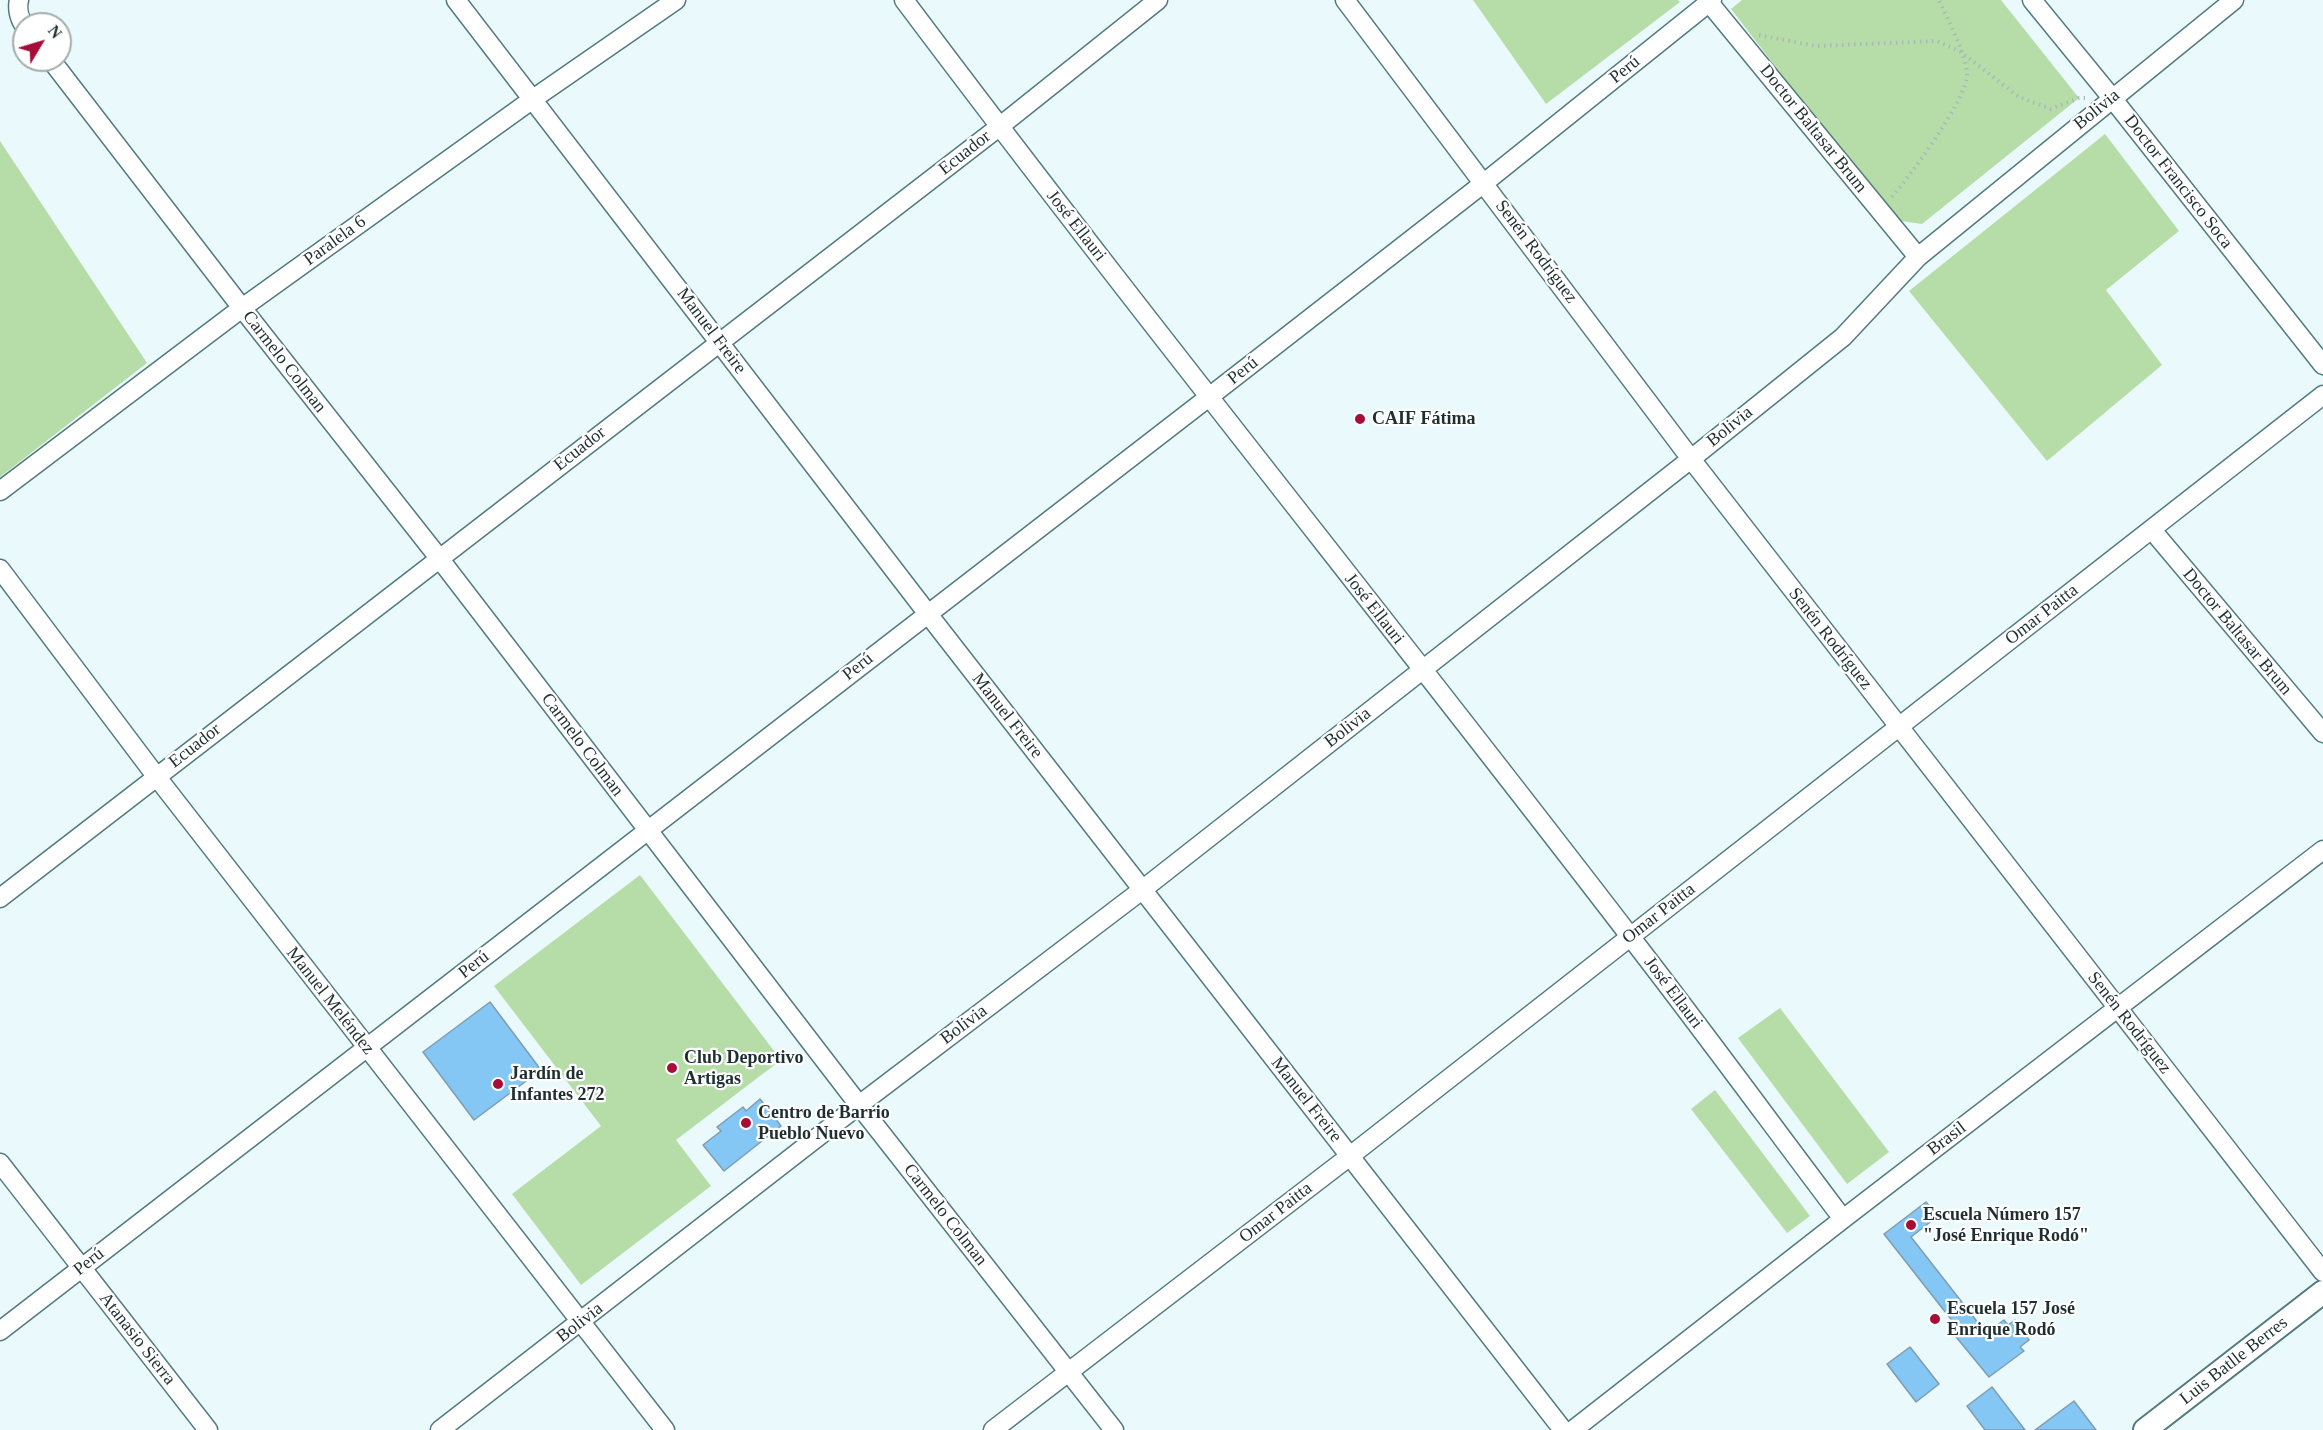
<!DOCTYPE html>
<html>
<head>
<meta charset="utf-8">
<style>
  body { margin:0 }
  #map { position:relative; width:2323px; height:1430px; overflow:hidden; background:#eafafc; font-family:"Times New Roman",serif }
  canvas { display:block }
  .north { position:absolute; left:12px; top:12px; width:60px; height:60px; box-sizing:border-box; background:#fff; border:2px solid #a5acad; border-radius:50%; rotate:52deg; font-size:16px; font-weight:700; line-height:24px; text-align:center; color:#1f2f31 }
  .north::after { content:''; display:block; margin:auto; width:21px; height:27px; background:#a70d38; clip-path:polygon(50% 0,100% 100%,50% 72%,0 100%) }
</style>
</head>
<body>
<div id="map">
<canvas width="2323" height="1430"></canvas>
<div class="north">N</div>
</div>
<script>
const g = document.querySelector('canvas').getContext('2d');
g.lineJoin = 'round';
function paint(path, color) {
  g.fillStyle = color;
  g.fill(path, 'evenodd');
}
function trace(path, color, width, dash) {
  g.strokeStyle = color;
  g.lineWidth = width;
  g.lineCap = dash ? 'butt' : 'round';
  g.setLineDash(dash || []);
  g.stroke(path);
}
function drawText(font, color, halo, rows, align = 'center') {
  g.font = font + ' "Times New Roman",serif';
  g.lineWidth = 4.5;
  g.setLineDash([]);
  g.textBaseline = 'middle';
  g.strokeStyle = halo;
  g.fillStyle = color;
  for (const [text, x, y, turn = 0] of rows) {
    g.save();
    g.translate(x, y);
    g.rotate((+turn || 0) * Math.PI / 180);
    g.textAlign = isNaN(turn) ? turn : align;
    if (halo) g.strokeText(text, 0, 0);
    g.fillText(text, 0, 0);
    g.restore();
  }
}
paint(new Path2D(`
  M 1473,0 L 1678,0 L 1680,2 L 1546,104 Z
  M 1742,0 L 2001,0 L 2079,98 L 1922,224 L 1894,220 L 1731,9 Z
  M 2105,134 L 2179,231 L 2106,290 L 2162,365 L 2047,461 L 1909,291 Z
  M 0,141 L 147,363 L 0,477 Z
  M 640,875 L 781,1060 L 676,1140 L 711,1186 L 581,1285 L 512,1194 L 601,1126 L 494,986 Z
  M 1780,1008 L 1889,1152 L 1847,1184 L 1738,1038 Z
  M 1715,1090 L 1810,1216 L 1787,1233 L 1691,1109 Z`), '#b6dda8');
const building = new Path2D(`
  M 490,1002 L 541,1070 L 474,1120 L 423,1052 Z
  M 760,1099 L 781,1126 L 724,1171 L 703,1145 L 721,1131 L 717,1127 L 743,1107 L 746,1111 Z
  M 1926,1202 L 1938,1216 L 1911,1237 L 1986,1333 L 2004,1320 L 2008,1325 L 2015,1320 L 2029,1340 L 2020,1347 L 2024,1351 L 1989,1377 L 1952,1332 L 1957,1327 L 1884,1234 Z
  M 1910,1347 L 1939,1384 L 1916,1402 L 1887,1364 Z
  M 1992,1387 L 2025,1430 L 1985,1430 L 1967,1406 Z
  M 2074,1401 L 2096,1430 L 2035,1430 Z`);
paint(building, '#84c7f5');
trace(building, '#7f9cb0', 1.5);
const minor = new Path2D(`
  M 19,0 C 17,8 19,18 24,25
  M 456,0 L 928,614 L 1563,1430
  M 904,0 C 1141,316 1389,622 1629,935 C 1702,1029 1772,1125 1843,1219
  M 1345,0 L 1691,459 L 2323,1272
  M 1707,0 L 1918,257
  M 2032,0 L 2112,98 L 2323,365
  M 51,60 L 242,308 L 439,558 L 859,1105 L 1114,1430
  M 0,491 L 242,308 L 533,99 L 676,0
  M 2152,530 L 2323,733
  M 0,569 L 156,776 L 665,1430
  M 0,898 L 999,127 L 1158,0
  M 0,1163 L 208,1430
  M 0,1331 L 1209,397 L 1484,183 L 1712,0
  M 440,1430 L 859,1105 L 1142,890 L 1691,459 L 1843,337 L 1918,257 L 2234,0
  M 993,1430 L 1350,1156 L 2323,395
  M 1573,1430 L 1843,1219 L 2323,850`);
const tertiary = new Path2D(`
  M 2145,1430 L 2323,1292`);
trace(minor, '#537a7f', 21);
trace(tertiary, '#537a7f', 26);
trace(new Path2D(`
  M 1759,35 L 1816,46 L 1937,41 L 1961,52 L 2019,97 L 2051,109 L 2079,98 L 2085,98
  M 1892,197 C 1909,177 1968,98 1967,74 C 1967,56 1947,18 1939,0`), '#a9b9bb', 4, [1.5, 4.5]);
trace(minor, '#fff', 18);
trace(tertiary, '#fff', 22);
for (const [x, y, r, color] of [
  [1360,419,6,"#a70d38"],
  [672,1068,6,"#a70d38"],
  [498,1084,6,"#a70d38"],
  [746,1123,6,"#a70d38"],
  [1911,1225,6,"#a70d38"],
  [1935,1319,6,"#a70d38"]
]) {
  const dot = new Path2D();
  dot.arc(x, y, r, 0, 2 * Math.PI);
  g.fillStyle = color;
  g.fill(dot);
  trace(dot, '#fff', 2);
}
drawText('18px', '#1f2f31', '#fff', [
  ["Perú",1625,70,-39],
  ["Bolivia",2097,110,-39],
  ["Doctor Baltasar Brum",1813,129,51],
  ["Ecuador",965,153,-38],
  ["Doctor Francisco Soca",2178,182,52],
  ["José Ellauri",1076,226,52],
  ["Paralela 6",335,241,-36],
  ["Senén Rodríguez",1536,252,53],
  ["Manuel Freire",711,331,53],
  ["Carmelo Colman",284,362,52],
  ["Perú",1243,371,-38],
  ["Bolivia",1730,427,-39],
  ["Ecuador",580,449,-38],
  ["José Ellauri",1374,609,52],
  ["Omar Paitta",2042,615,-38],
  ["Doctor Baltasar Brum",2237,632,50],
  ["Senén Rodríguez",1830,639,52],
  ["Perú",858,667,-38],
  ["Manuel Freire",1007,716,52],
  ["Bolivia",1348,728,-38],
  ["Carmelo Colman",582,745,53],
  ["Ecuador",195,746,-38],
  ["Omar Paitta",1659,914,-38],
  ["Perú",474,965,-38],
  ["José Ellauri",1673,993,53],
  ["Manuel Meléndez",330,1001,52],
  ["Senén Rodríguez",2129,1023,52],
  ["Bolivia",964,1025,-37],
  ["Manuel Freire",1306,1100,52],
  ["Brasil",1947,1139,-37],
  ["Omar Paitta",1276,1213,-38],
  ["Carmelo Colman",945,1215,52],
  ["Perú",89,1262,-38],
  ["Bolivia",580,1323,-38],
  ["Atanasio Sierra",137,1339,52],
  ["Luis Batlle Berres",2234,1361,-38]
]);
drawText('bold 18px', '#1f2f31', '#fff', [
  ["CAIF Fátima",1372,419],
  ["Club Deportivo",684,1058],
  ["Artigas",684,1079],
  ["Jardín de",510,1074],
  ["Infantes 272",510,1095],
  ["Centro de Barrio",758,1113],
  ["Pueblo Nuevo",758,1134],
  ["Escuela Número 157",1923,1215],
  ["\"José Enrique Rodó\"",1923,1236],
  ["Escuela 157 José",1947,1309],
  ["Enrique Rodó",1947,1330]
], 'left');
</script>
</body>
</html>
